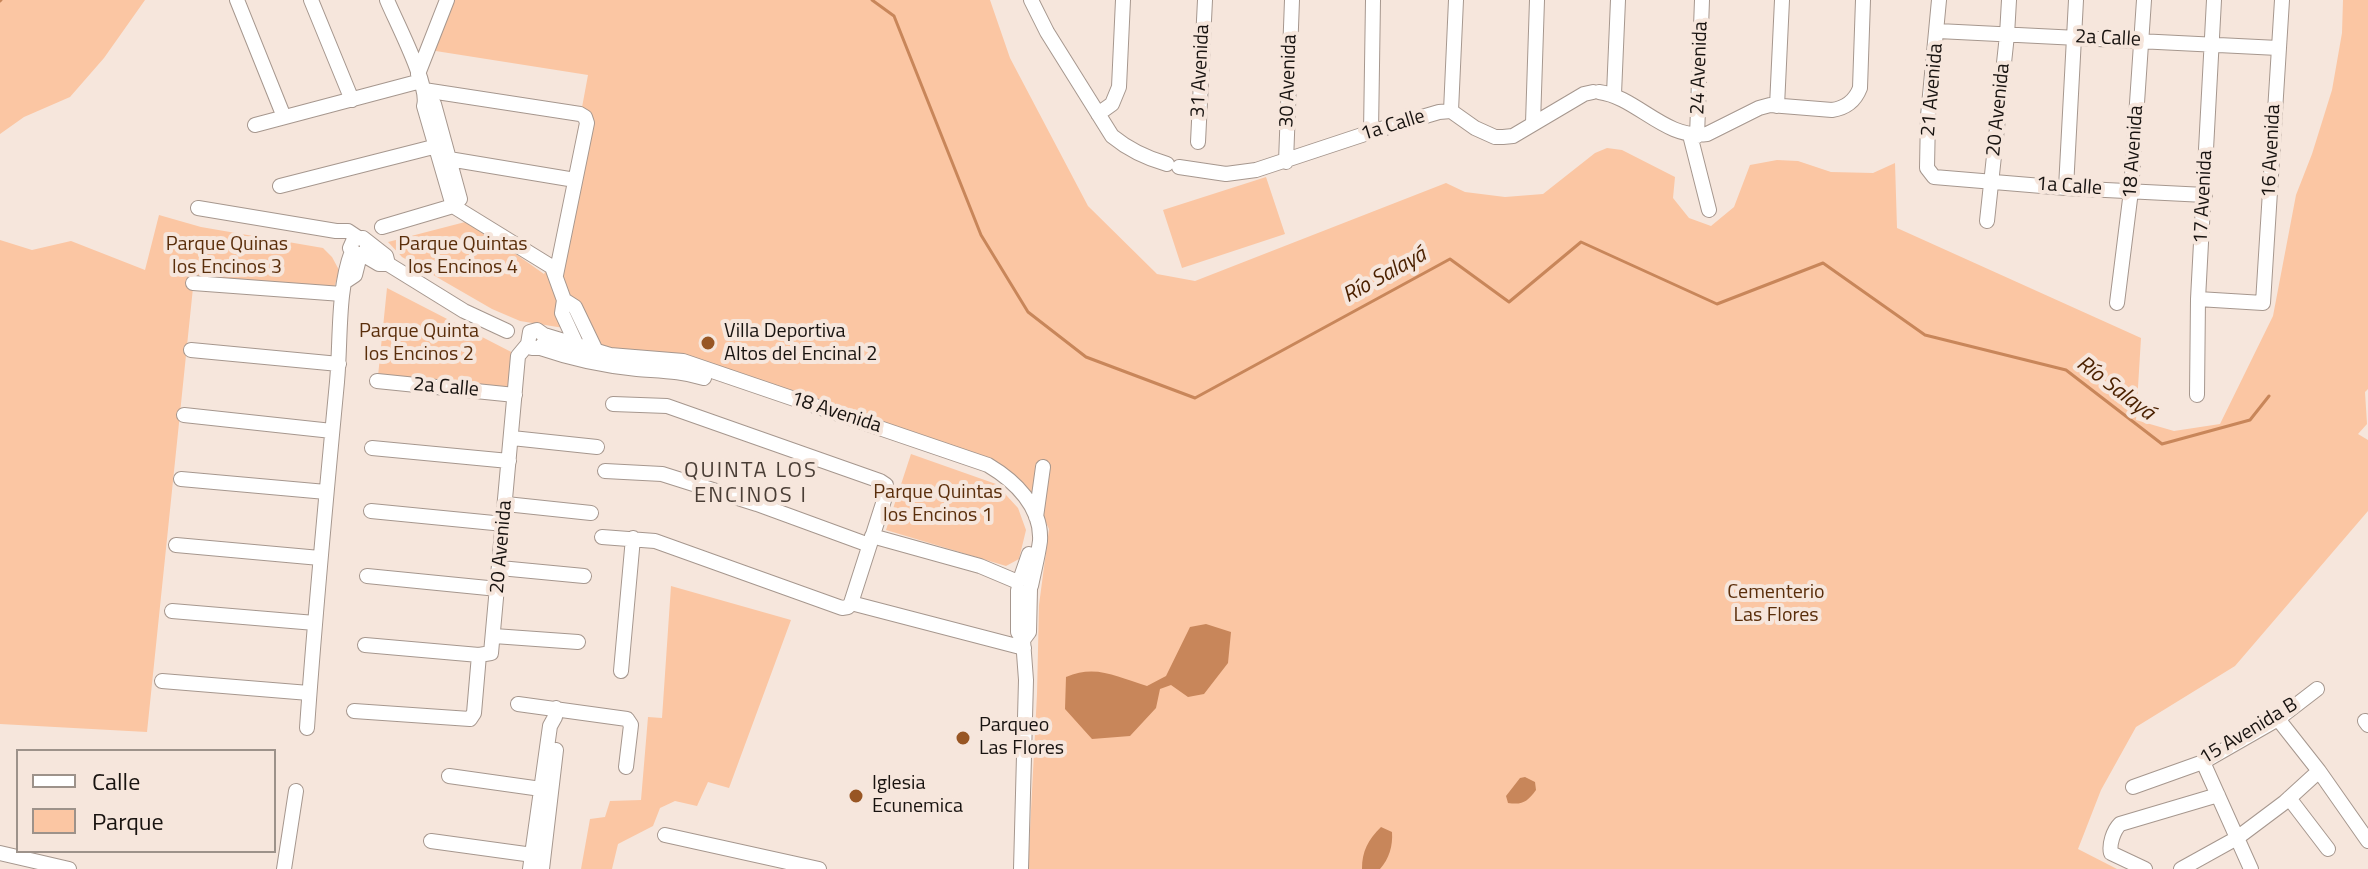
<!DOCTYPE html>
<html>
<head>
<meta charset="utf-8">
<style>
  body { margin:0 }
  #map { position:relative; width:2368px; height:869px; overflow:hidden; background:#f6e6dc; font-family:"Titillium Web",sans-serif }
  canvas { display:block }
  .legend { position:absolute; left:16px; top:749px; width:260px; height:104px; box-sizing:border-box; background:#f6e6dc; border:2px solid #9d928a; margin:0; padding:10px 14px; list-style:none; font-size:24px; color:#181310 }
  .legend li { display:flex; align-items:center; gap:16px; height:40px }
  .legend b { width:40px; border:2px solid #9d928a }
</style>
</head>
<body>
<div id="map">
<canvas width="2368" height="869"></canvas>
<ul class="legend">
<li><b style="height:10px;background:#fff"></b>Calle</li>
<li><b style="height:22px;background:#fbc6a3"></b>Parque</li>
</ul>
</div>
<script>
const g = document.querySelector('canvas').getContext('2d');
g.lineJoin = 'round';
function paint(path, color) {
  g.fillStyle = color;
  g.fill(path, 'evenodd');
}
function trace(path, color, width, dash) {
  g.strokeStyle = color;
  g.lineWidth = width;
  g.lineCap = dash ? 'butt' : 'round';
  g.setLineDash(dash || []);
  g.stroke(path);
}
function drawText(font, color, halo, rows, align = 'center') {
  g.font = font + ' "Titillium Web",sans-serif';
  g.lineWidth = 8;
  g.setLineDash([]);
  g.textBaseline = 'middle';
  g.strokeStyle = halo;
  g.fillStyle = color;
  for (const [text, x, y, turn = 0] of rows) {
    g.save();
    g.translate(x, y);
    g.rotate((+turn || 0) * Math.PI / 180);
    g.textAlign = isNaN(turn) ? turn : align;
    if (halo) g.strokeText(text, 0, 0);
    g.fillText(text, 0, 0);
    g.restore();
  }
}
paint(new Path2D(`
  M 0,0 L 145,0 L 104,58 L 70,97 L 24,117 L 0,134 Z
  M 442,0 L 990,0 L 1010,58 L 1088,206 L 1157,274 L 1195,281 L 1446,183 L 1465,192 L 1505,197 L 1543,194 L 1595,153 L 1607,148 L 1622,150 L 1675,177 L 1673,198 L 1689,218 L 1711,226 L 1734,207 L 1750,165 L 1777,160 L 1798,161 L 1831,172 L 1873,173 L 1895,163 L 1897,228 L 2141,338 L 2136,420 L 2174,431 L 2220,424 L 2273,316 L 2296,195 L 2312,154 L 2332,90 L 2342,33 L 2343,0 L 2368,0 L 2368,389 L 2365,392 L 2367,424 L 2358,434 L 2368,440 L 2368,511 L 2235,666 L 2136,727 L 2101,790 L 2078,849 L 2117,869 L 1028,869 L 1037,694 L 1039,605 L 1049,529 L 1036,502 L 1012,477 L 812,402 L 601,349 L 596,337 L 564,328 L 520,321 L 492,309 L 402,257 L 388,242 L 469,221 L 544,274 L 555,253 L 588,75 L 423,49 Z
  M 1266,177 L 1285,234 L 1182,268 L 1163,210 Z
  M 159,215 L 201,227 L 323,248 L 332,257 L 339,270 L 334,289 L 194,278 L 147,732 L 0,724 L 0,240 L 32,250 L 71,241 L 145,270 Z
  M 387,288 L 519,356 L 508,389 L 378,376 Z
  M 911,454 L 996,484 L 1018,508 L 1026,530 L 1019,559 L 1006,566 L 886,530 Z
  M 671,586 L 791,620 L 729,788 L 708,782 L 697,806 L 675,801 L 660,808 L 653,826 L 618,844 L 612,869 L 581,869 L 590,819 L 605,817 L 610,801 L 641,800 L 648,717 L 662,718 Z`), '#fbc6a3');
paint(new Path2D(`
  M 1206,624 L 1231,632 L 1228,663 L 1204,694 L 1188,697 L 1171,685 L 1160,689 L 1156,708 L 1130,736 L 1092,739 L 1065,709 L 1066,677 C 1096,664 1117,677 1147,686 L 1166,676 L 1190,627 Z
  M 1525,777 L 1535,782 L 1536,790 C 1527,802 1523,805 1508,803 L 1506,796 L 1520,778 Z
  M 1381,827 L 1392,832 C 1393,846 1389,859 1380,869 L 1362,869 C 1362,851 1368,840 1381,827 Z`), '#c8865a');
trace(new Path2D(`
  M 872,0 L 894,16 L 981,235 L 1028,312 L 1086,357 L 1195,398 L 1450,259 L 1509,302 L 1581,242 L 1717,304 L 1823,263 L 1925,335 L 2066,370 L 2162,444 L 2250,420 L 2269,396
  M 0,1 L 1,0`), '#c8865a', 3);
const minor = new Path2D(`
  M 237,0 L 284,117
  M 311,0 L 352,100
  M 387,0 C 396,22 430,86 424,106 L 453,206 L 552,267 L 564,300 L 562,313 L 579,350
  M 1031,0 L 1047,32 L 1112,136 C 1129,150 1146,158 1167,164
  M 1939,0 L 1928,116 L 1927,168 L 1934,177 L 2066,188 L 2205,195
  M 1938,31 L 2278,48
  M 418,74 L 447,0
  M 424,90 L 580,114 L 585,117 L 587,123 L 556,275
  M 1599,92 C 1637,97 1665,140 1707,134 L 1759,108 L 1770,105 L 1832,110 C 1846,108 1855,101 1860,88 L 1863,0
  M 1614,94 L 1618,0
  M 426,98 L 434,104 L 460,199
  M 1777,106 L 1782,0
  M 1451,111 L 1456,0
  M 1098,114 L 1112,104 L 1119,87 L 1123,0
  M 1533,123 L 1537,0
  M 255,125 L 421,81
  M 1371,132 L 1373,0
  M 1690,135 L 1709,210
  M 1697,136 L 1702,0
  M 1198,142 L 1205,0
  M 449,159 L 575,180
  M 1286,162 L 1292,0
  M 1179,167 L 1226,174 L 1256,170 L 1371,132 L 1439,112 L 1451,111 L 1475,128 L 1495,137 L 1503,137 L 1513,136 L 1584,94 L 1593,92
  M 280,186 L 445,144
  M 2066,188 L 2076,0
  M 198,208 L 336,231 L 348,231 L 357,237
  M 1987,221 L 2007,35 L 2009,0
  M 382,227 L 453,206
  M 367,243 L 367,250 L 362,254 L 356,254 L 350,248 L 354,239 L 363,238 L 386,256 L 388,264
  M 362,254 L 379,264 L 388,264 L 464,311 L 507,331
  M 346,281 L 355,275 L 360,255
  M 193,283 L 342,294
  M 2198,299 L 2263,303 L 2282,0
  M 564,300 L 575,307 L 599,357
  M 2117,303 L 2131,191 L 2144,0
  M 544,335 L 545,341 L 540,348 L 532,348 L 528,344 L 530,332 L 537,330 L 544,335 L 610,355 L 683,361 L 988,465 C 1015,481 1042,507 1040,541 C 1038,556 1034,571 1031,586
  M 540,348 C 572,359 604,366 637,369 C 661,371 681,371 704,378
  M 191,350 L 339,364
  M 377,381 L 515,395
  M 2197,395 L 2198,299 L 2214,0
  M 184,415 L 332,431
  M 512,438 L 597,447
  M 372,448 L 509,461
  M 605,471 L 662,474 L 757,504 L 869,545
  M 181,479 L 326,492
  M 506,504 L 591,513
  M 371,511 L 504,524
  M 1036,517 L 1043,467
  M 872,536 L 980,566 L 1018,582
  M 602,537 L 655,541 L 842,608 L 848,607 L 851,603 L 887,491 L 886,485 L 880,481 L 667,406 L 613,404
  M 176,545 L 320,558
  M 500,568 L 584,576
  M 367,576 L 498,589
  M 1020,580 L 1029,554
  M 1018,590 L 1018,632 L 1023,640 L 1026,680 L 1021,869
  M 851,603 L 1024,648
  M 172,611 L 315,623
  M 494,636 L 578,642
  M 1023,640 L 1029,632 L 1030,589
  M 365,645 L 479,655 L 491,653 L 518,356 L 528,344
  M 621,671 L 633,538
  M 162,681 L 309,693
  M 518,704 L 627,719 L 631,725 L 626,767
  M 354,711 L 470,719 L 474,713 L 479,655
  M 2278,719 L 2319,771 L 2368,841
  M 2365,721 L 2368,725
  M 307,728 C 315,612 326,497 337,382 C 341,339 337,291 352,251
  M 2203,762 L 2251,869
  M 449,776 L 541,789
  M 2133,787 L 2203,762 L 2278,719 L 2317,689
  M 2289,798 L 2328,849
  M 665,835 L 819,869
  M 431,841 L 540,856
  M 0,853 L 69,869
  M 284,869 L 296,791
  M 530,869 L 550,726 L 555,717 L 556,708
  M 542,869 L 556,750
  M 2145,869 L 2111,853 C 2109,845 2113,831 2120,824 L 2218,795
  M 2181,869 L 2237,838 L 2285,802 L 2319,771`);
trace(minor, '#a6978e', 16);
trace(minor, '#fff', 14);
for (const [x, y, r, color] of [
  [708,343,8,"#985624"],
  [963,738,8,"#985624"],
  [856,796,8,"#985624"]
]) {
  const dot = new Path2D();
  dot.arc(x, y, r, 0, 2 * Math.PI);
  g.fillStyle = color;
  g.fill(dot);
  trace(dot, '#f6e6dc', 3);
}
drawText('20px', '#181310', '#f6e6dc', [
  ["2a Calle",2108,39,3],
  ["24 Avenida",1700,68,-88],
  ["31 Avenida",1201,71,-87],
  ["30 Avenida",1289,81,-88],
  ["21 Avenida",1933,90,-85],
  ["20 Avenida",1999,110,-84],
  ["1a Calle",1393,126,-17],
  ["16 Avenida",2272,151,-87],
  ["18 Avenida",2134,152,-86],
  ["1a Calle",2069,187,4],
  ["17 Avenida",2204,197,-87],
  ["2a Calle",446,388,5],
  ["18 Avenida",836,413,18],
  ["20 Avenida",502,547,-85],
  ["15 Avenida B",2249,732,-31]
]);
drawText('20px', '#5a2e0b', '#f6e6dc', [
  ["Parque Quinas",227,245],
  ["los Encinos 3",227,268],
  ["Parque Quintas",463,245],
  ["los Encinos 4",463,268],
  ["Parque Quinta",419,332],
  ["los Encinos 2",419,355],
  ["Parque Quintas",938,493],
  ["los Encinos 1",938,516],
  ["Cementerio",1776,593],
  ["Las Flores",1776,616]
]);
drawText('20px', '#181310', '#f6e6dc', [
  ["Villa Deportiva",724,332],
  ["Altos del Encinal 2",724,355],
  ["Parqueo",979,726],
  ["Las Flores",979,749],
  ["Iglesia",872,784],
  ["Ecunemica",872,807]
], 'left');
drawText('italic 22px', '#4b2100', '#f6e6dc', [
  ["Río Salayá",1385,276,-29],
  ["Río Salayá",2115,389,37]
]);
g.letterSpacing = '2px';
drawText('22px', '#4a3e36', '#f6e6dc', [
  ["QUINTA LOS",751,472],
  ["ENCINOS I",751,497]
]);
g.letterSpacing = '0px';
</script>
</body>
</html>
